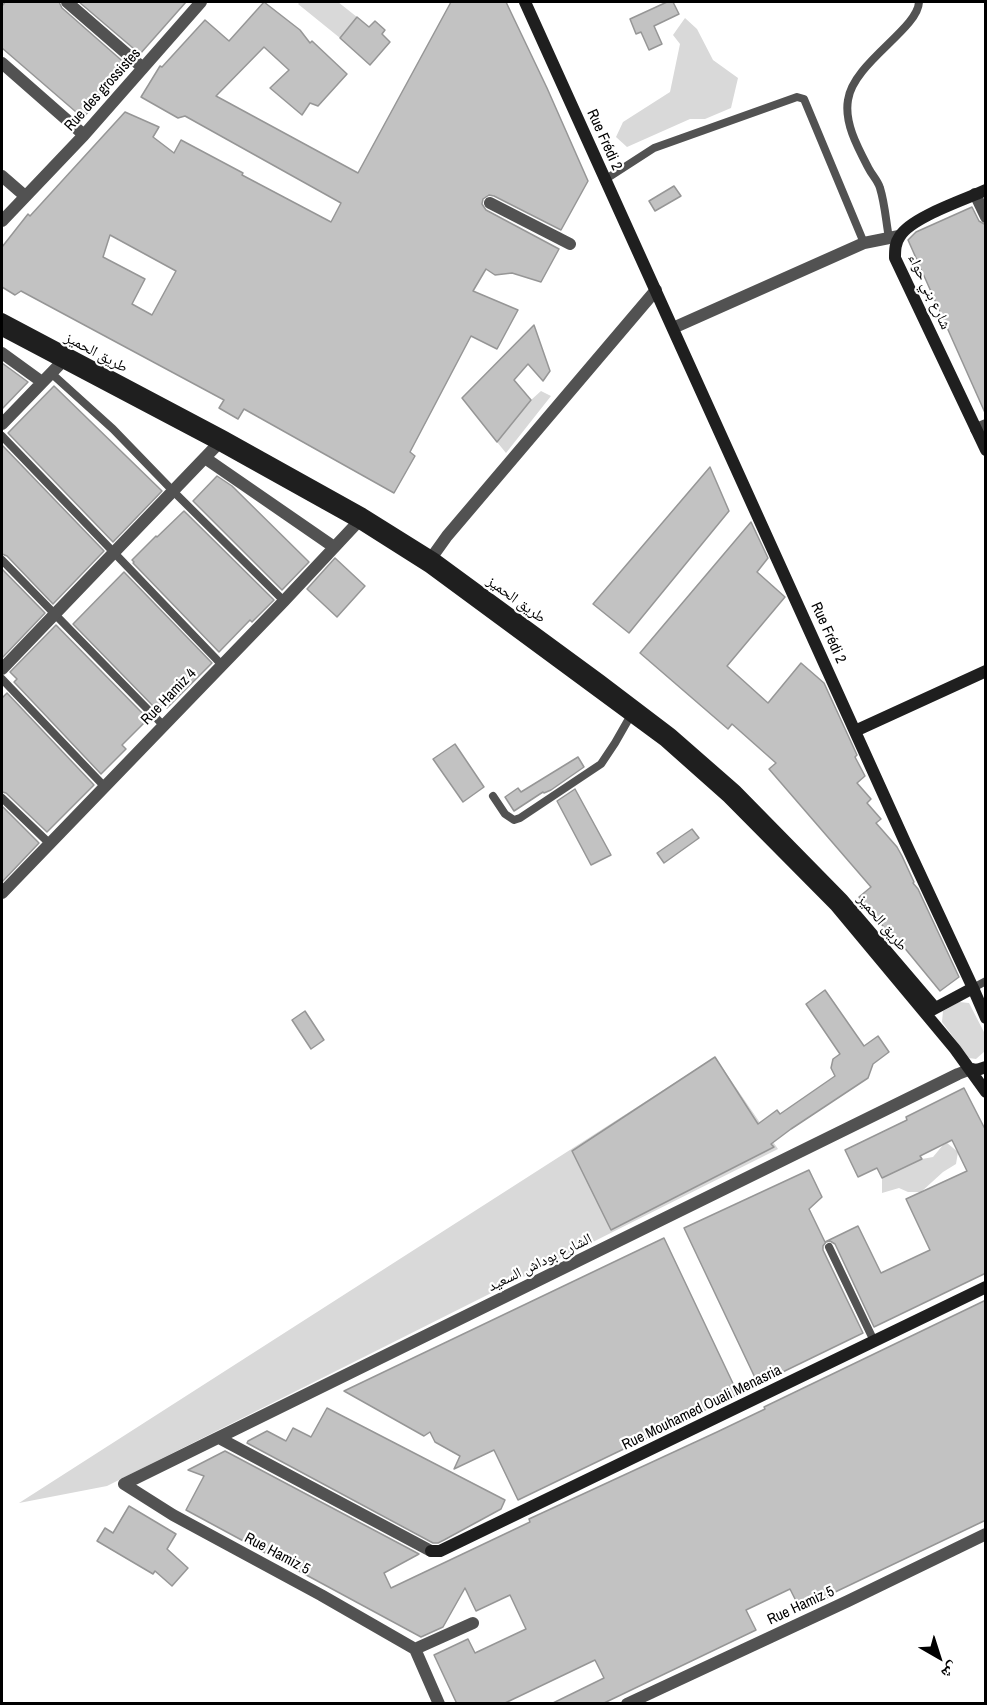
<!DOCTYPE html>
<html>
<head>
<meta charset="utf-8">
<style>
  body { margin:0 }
  #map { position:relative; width:987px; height:1705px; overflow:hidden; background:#fff; font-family:"Archivo Narrow","Noto Naskh Arabic",sans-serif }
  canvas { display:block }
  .frame { position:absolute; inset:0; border:3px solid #000; pointer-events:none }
  .north { position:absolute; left:909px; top:1627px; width:60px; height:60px; -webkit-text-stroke:4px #fff; paint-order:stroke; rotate:141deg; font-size:16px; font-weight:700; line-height:24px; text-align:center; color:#000 }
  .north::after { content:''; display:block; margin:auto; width:21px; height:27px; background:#000; clip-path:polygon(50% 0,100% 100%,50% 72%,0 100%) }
</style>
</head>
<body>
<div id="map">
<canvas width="987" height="1705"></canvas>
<div class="frame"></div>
<div class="north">ش</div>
</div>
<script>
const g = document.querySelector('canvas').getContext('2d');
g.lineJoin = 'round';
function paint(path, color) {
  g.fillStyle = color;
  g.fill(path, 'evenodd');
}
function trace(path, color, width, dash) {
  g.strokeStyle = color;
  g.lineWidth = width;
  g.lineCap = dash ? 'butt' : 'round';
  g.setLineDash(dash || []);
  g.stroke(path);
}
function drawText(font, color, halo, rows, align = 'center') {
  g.font = font + ' "Archivo Narrow","Noto Naskh Arabic",sans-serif';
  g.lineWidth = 4.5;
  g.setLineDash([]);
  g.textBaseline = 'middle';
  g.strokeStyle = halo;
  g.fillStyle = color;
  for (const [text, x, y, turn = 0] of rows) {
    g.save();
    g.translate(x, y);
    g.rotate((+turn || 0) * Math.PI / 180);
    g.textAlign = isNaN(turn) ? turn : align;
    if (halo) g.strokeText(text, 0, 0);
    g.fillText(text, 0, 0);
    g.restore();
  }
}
paint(new Path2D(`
  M 300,2 L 338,2 L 357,17 L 340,38 L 298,4 Z
  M 685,18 L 697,29 L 713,60 L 738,78 L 731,108 L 705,119 L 690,119 L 627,147 L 616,137 L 623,122 L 670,92 L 680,44 L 673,35 Z
  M 541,391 L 551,396 L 506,453 L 497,442 L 531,400 Z
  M 959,1002 L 969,1003 L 985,1034 L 985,1051 L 976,1059 L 969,1058 L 942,1022 L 943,1011 Z
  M 715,1057 L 778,1149 L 107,1486 L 19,1503 Z
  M 947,1143 L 958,1152 L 956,1164 L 943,1172 L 921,1192 L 908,1192 L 899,1188 L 882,1193 L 882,1178 L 922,1159 L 933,1157 L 943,1145 Z`), '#d9d9d9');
const building = new Path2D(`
  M 5,2 L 59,2 L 62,8 L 128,66 L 83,118 L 2,48 L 2,6 Z
  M 79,2 L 186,2 L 140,54 Z
  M 264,2 L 300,30 L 310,43 L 312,41 L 347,74 L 318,106 L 310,103 L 302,115 L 270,88 L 289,70 L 264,47 L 216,96 L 358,173 L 451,2 L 506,2 L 547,88 L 588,181 L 561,230 L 494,196 L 489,195 L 483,199 L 482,204 L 486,210 L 559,249 L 541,282 L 512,273 L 495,275 L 486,269 L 473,291 L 518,310 L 497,349 L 471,336 L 410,452 L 415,456 L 394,493 L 244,409 L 238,419 L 219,408 L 224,400 L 21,291 L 15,295 L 2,287 L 2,247 L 28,214 L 30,216 L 125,112 L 159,127 L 153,137 L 174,153 L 181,140 L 243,173 L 242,175 L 331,222 L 341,203 L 185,116 L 178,118 L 141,97 L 160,66 L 162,67 L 205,20 L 229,41 ZM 110,235 L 176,271 L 152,315 L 132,304 L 145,279 L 103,257 Z
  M 667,2 L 673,2 L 679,14 L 654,26 L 662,44 L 649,50 L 641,32 L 636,34 L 630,19 Z
  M 357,17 L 369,27 L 375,21 L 385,30 L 382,34 L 390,42 L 370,65 L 340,38 Z
  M 674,186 L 681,196 L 655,211 L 649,201 Z
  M 972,207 L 979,221 L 986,225 L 986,415 L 908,240 L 916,232 Z
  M 534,325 L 550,371 L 543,381 L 528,364 L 514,380 L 531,400 L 497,442 L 462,398 Z
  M 2,363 L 28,382 L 2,409 Z
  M 54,386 L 162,491 L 113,542 L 8,433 Z
  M 2,445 L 104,551 L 53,604 L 7,556 L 2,554 Z
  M 710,467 L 729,511 L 629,633 L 593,604 Z
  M 217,476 L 232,486 L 309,562 L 282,590 L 193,501 Z
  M 184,511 L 274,600 L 252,622 L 250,620 L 219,652 L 133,563 L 134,562 L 132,560 L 156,536 L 157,537 Z
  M 751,522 L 768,558 L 757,572 L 785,597 L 727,666 L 768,703 L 801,663 L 824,683 L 857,755 L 855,757 L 865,776 L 857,783 L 871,799 L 867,803 L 881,819 L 876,823 L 897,847 L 902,856 L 914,882 L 913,883 L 918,889 L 959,977 L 940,991 L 903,946 L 901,948 L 859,897 L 871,887 L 769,769 L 776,763 L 732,724 L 728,729 L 640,653 Z
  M 335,558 L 365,586 L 337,617 L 307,589 Z
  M 2,569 L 45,613 L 2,658 Z
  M 124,572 L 212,663 L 167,708 L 163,704 L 157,710 L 73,624 Z
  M 56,625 L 148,719 L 122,745 L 126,749 L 101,774 L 14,682 L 17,679 L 10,672 Z
  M 7,693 L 94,785 L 47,832 L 6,793 L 2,792 L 2,698 Z
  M 455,744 L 484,787 L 463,802 L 433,759 Z
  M 578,757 L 584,767 L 551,790 L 544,793 L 543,792 L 514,811 L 505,797 L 518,788 L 521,792 Z
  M 575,789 L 611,855 L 591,865 L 557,801 Z
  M 2,806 L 39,843 L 2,882 Z
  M 692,829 L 699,838 L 664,863 L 657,853 Z
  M 825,990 L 864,1046 L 878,1036 L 889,1052 L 873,1064 L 868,1078 L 791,1129 L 771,1144 L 774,1147 L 611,1230 L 572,1151 L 715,1057 L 758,1124 L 777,1110 L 780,1114 L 835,1076 L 831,1068 L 833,1059 L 840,1054 L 806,1004 Z
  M 305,1011 L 324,1040 L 311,1049 L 292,1020 Z
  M 964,1088 L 986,1131 L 986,1273 L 874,1327 L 835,1244 L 830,1241 L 826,1242 L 823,1246 L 823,1250 L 863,1333 L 758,1384 L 684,1228 L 809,1170 L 822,1197 L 809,1209 L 825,1242 L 858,1226 L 881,1273 L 930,1250 L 906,1199 L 967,1171 L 952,1140 L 920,1156 L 922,1159 L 882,1178 L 877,1168 L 858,1177 L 845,1150 L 907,1120 L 906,1117 Z
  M 664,1238 L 738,1394 L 578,1471 L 518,1500 L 494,1450 L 454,1469 L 460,1456 L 435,1442 L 430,1432 L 424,1436 L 344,1391 Z
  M 986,1300 L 986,1520 L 831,1594 L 831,1596 L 801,1611 L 790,1589 L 746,1610 L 756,1630 L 602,1704 L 551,1704 L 604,1678 L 595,1660 L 503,1704 L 457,1704 L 434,1655 L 468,1639 L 475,1653 L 526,1629 L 510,1595 L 476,1611 L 465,1588 L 443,1627 L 421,1637 L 186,1510 L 204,1476 L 188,1470 L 225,1451 L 419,1554 L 384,1573 L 391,1588 L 530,1522 L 529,1519 L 717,1432 L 765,1409 L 764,1407 Z
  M 327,1408 L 505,1500 L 501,1509 L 444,1540 L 438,1543 L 433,1543 L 247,1443 L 248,1441 L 267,1431 L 286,1441 L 293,1428 L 311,1437 Z
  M 129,1506 L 176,1534 L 167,1549 L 188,1568 L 172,1586 L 155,1571 L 153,1574 L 97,1541 L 105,1528 L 113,1533 Z`);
paint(building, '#c2c2c2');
trace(building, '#969696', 1.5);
trace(new Path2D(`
  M 606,179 L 654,148 L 797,97 L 804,99 L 864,243
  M 889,238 C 886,222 885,204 880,188 C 878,181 872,175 869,169 C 858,148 844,123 848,100 C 853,63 918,29 919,2
  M 51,373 L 113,429 L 173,491 L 284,601
  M 2,436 L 221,664
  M 2,560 L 163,725
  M 2,679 L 104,786
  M 493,796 L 505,814 L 514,820 L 520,818 L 601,764 L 615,743 L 631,715
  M 2,798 L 49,843
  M 973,988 L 986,981
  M 829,1247 L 874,1341`), '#525252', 8);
trace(new Path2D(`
  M 67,2 L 143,68
  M 2,63 L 84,135
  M 2,176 L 25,196
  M 975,194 L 986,217
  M 490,203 L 570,244
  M 2,221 L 84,135 L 201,2
  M 673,328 L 864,243 L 899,236
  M 2,353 L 42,382
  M 2,424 L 61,363
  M 976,429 L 986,425
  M 205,458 L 334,547
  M 432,557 L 447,536 L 656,290
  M 2,669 L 218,444
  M 2,893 L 284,601 L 358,522
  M 219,1438 L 431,1551
  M 124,1484 L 958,1074 L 971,1069
  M 124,1484 L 173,1515 L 321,1595 L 415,1649 L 473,1623
  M 415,1649 L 439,1704
  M 627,1704 L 848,1601 L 986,1534`), '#525252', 12);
trace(new Path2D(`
  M 525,2 L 905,842 L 973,988 L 986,1018
  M 986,190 C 964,200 912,217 900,236 C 895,243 895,250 895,258 L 986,450
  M 2,319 L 223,436 L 363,514 L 435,559 L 600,680 L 671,734 L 735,790 L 842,899 L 935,1008
  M 2,330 L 218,444 L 358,522 L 429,567 L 665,741 L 728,797 L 835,905 L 955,1049 L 986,1092
  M 855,731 L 986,671
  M 930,1011 L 973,988
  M 971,1069 L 977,1070 L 986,1067
  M 431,1551 L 440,1551 L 986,1287`), '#1f1f1f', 12);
drawText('15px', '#000', '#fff', [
  ["Rue des grossistes",103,90,-48],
  ["Rue Frédi 2",604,140,66],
  ["شارع بني حواء",929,292,65],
  ["طريق الحميز",96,353,28],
  ["طريق الحميز",516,600,36],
  ["Rue Frédi 2",828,633,66],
  ["Rue Hamiz 4",169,697,-46],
  ["طريق الحميز",882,923,50],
  ["الشارع بوداش السعيد",540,1263,-26],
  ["Rue Mouhamed Ouali Menasria",702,1408,-26],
  ["Rue Hamiz 5",277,1554,28],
  ["Rue Hamiz 5",801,1606,-25]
]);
</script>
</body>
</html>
